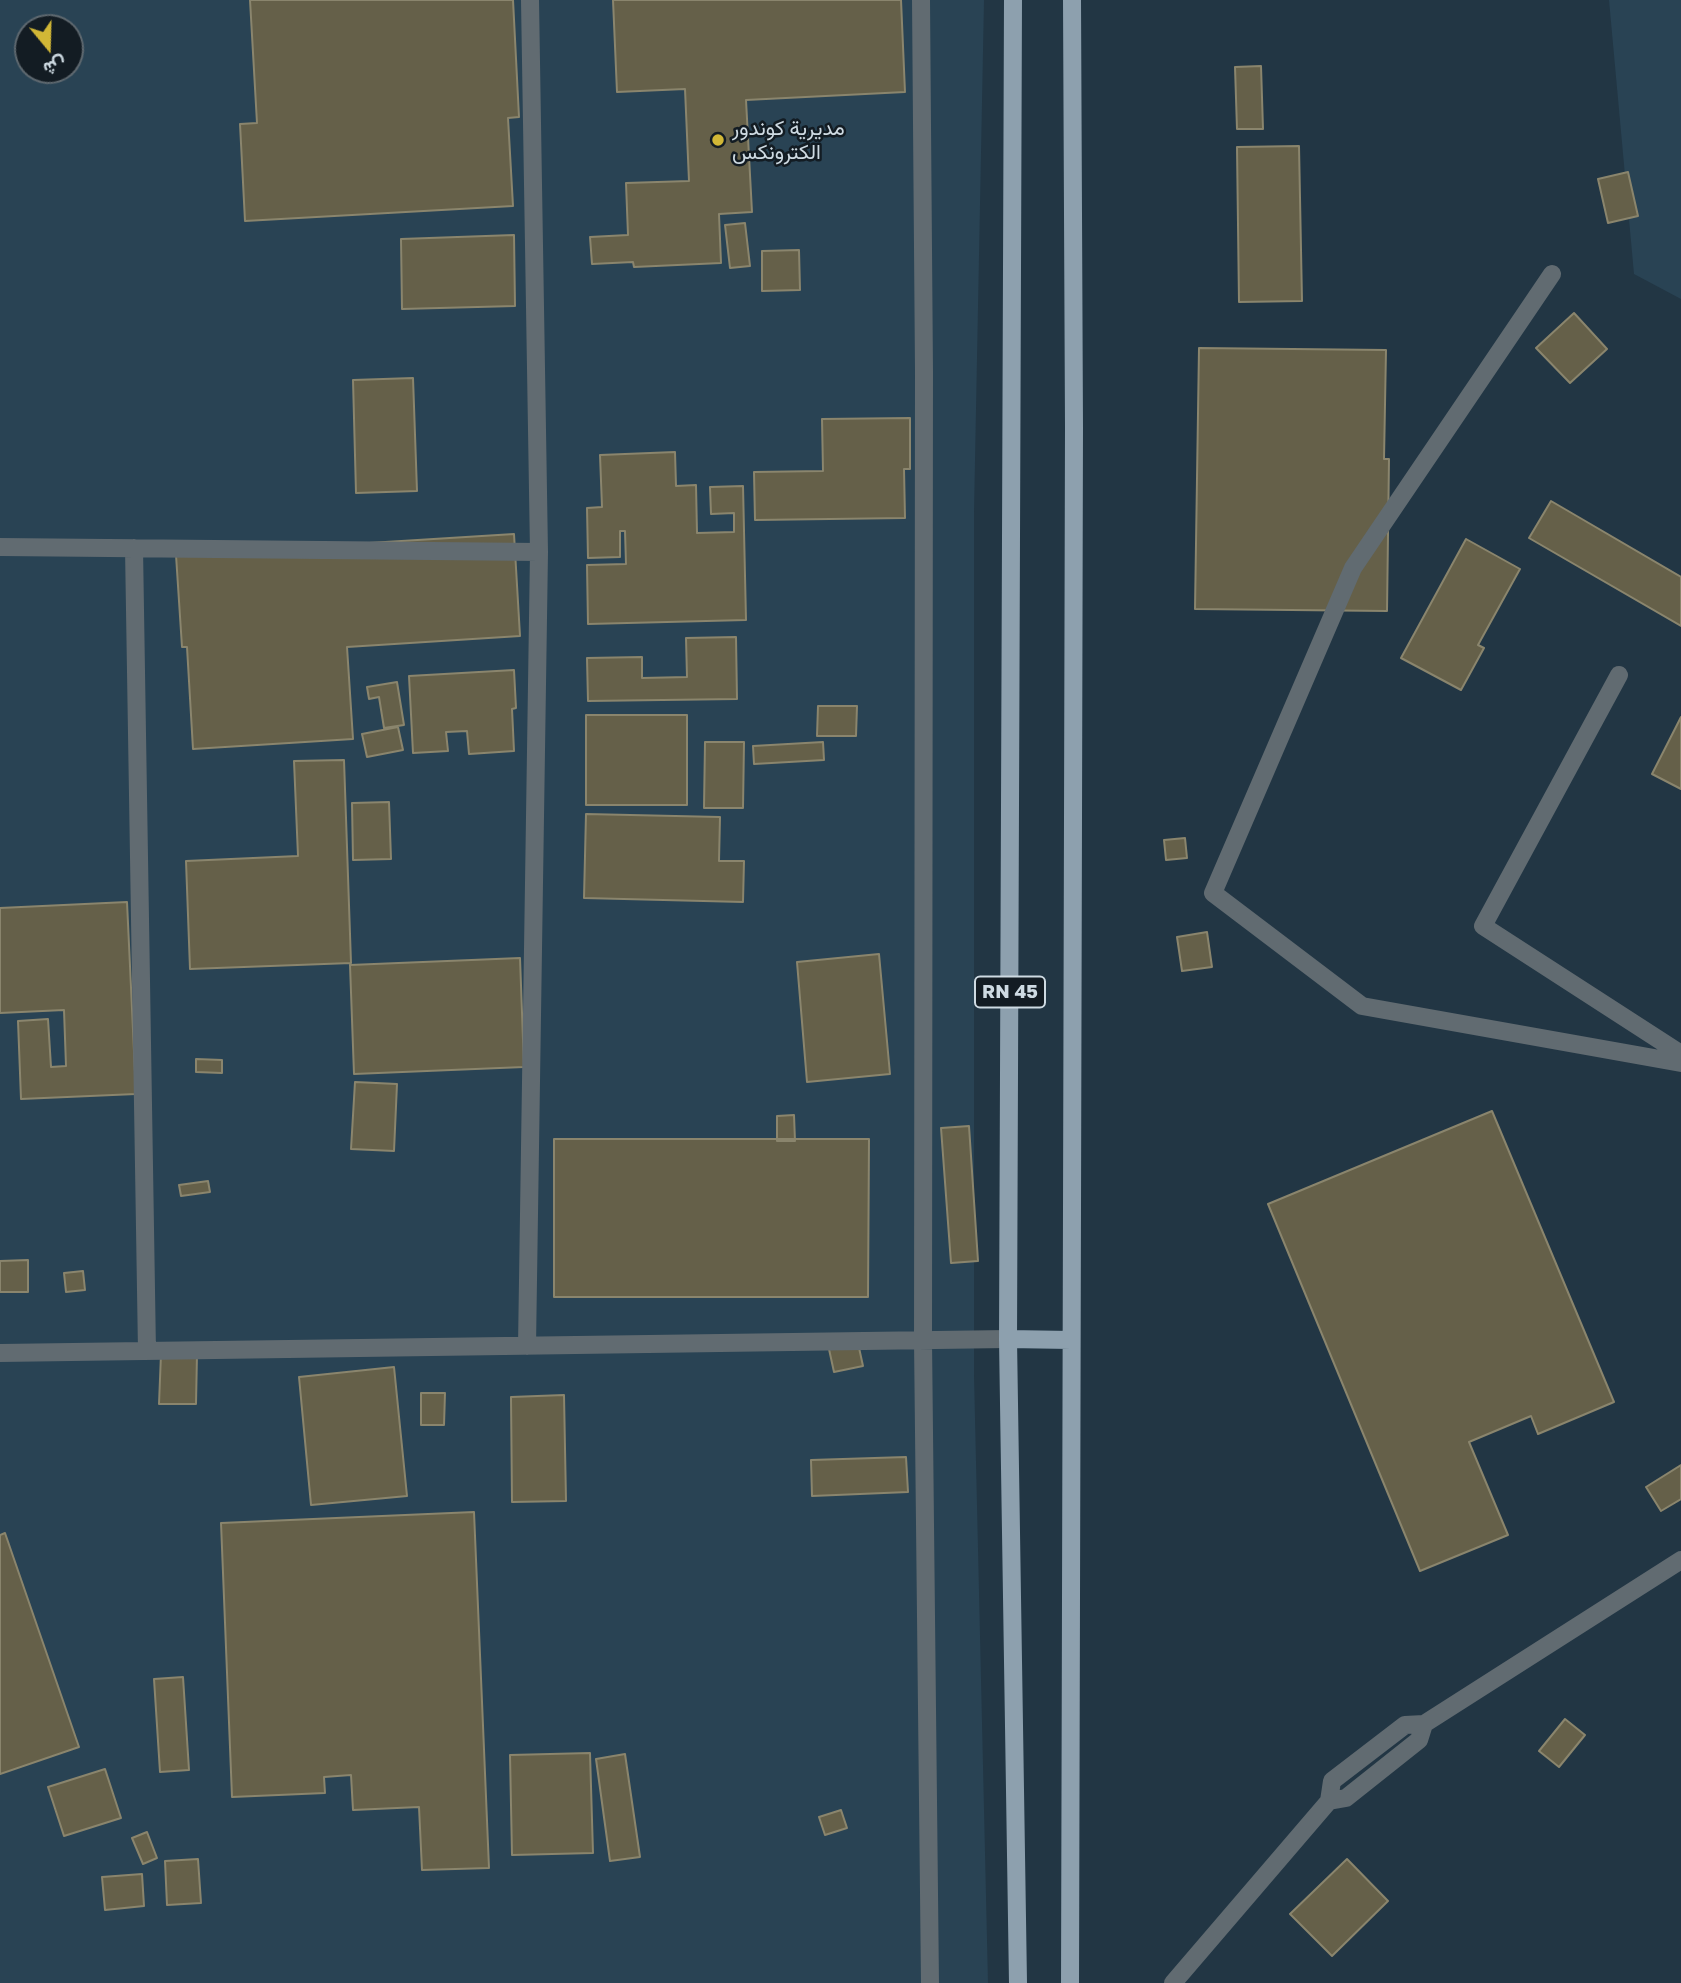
<!DOCTYPE html>
<html>
<head>
<meta charset="utf-8">
<style>
  body { margin:0 }
  #map { position:relative; width:1681px; height:1983px; overflow:hidden; background:#223644; font-family:"Golos Text",Vazirmatn,sans-serif }
  canvas { display:block }
  .north { position:absolute; left:14px; top:14px; width:70px; height:70px; box-sizing:border-box; background:#131c23; border:2px solid #5e686f; border-radius:50%; rotate:161deg; font-size:19px; font-weight:700; line-height:28px; text-align:center; color:#cedae2 }
  .north::after { content:''; display:block; margin:auto; width:24px; height:32px; background:#d1b736; clip-path:polygon(50% 0,100% 100%,50% 72%,0 100%) }
</style>
</head>
<body>
<div id="map">
<canvas width="1681" height="1983"></canvas>
<div class="north">ش</div>
</div>
<script>
const g = document.querySelector('canvas').getContext('2d');
g.lineJoin = 'round';
function paint(path, color) {
  g.fillStyle = color;
  g.fill(path, 'evenodd');
}
function trace(path, color, width, dash) {
  g.strokeStyle = color;
  g.lineWidth = width;
  g.lineCap = dash ? 'butt' : 'round';
  g.setLineDash(dash || []);
  g.stroke(path);
}
function drawText(font, color, halo, rows, align = 'center') {
  g.font = font + ' "Golos Text",Vazirmatn,sans-serif';
  g.lineWidth = 5;
  g.setLineDash([]);
  g.textBaseline = 'middle';
  g.strokeStyle = halo;
  g.fillStyle = color;
  for (const [text, x, y, turn = 0] of rows) {
    g.save();
    g.translate(x, y);
    g.rotate((+turn || 0) * Math.PI / 180);
    g.textAlign = isNaN(turn) ? turn : align;
    if (halo) g.strokeText(text, 0, 0);
    g.fillText(text, 0, 0);
    g.restore();
  }
}
paint(new Path2D(`
  M 0,0 L 984,0 L 974,512 L 974,1375 L 988,1983 L 0,1983 ZM 28,28 L 70,28 L 70,70 L 28,70 Z
  M 1609,0 L 1681,0 L 1681,299 L 1634,274 Z`), '#294354');
const building = new Path2D(`
  M 250,0 L 513,0 L 519,117 L 508,118 L 513,206 L 245,221 L 240,124 L 257,123 Z
  M 613,0 L 901,0 L 905,92 L 746,100 L 752,212 L 719,214 L 721,263 L 634,267 L 633,262 L 592,264 L 590,237 L 628,235 L 626,183 L 689,181 L 685,89 L 617,92 Z
  M 1261,66 L 1263,129 L 1237,129 L 1235,67 Z
  M 1299,146 L 1302,301 L 1239,302 L 1237,147 Z
  M 1628,172 L 1638,216 L 1608,223 L 1598,179 Z
  M 745,223 L 750,266 L 730,268 L 725,225 Z
  M 514,235 L 515,306 L 402,309 L 401,239 Z
  M 799,250 L 800,290 L 762,291 L 762,251 Z
  M 1574,313 L 1607,349 L 1570,383 L 1536,348 Z
  M 1199,348 L 1386,350 L 1384,459 L 1389,459 L 1387,611 L 1195,609 Z
  M 413,378 L 417,491 L 356,493 L 353,380 Z
  M 910,418 L 910,469 L 904,469 L 905,518 L 755,520 L 754,472 L 823,471 L 822,419 Z
  M 675,452 L 676,486 L 696,485 L 697,533 L 734,532 L 734,513 L 711,514 L 710,487 L 743,486 L 746,620 L 588,624 L 587,565 L 626,564 L 625,531 L 620,531 L 620,557 L 588,558 L 587,508 L 602,507 L 600,455 Z
  M 1551,501 L 1681,577 L 1681,626 L 1529,538 Z
  M 514,534 L 520,636 L 347,647 L 353,739 L 193,749 L 187,647 L 182,647 L 176,555 Z
  M 1466,539 L 1520,569 L 1478,645 L 1484,648 L 1461,690 L 1401,658 Z
  M 736,637 L 737,699 L 588,701 L 587,658 L 642,657 L 642,678 L 687,677 L 686,638 Z
  M 514,670 L 516,708 L 512,709 L 514,751 L 469,754 L 467,731 L 446,732 L 448,751 L 413,753 L 409,676 Z
  M 397,682 L 404,725 L 384,728 L 379,697 L 369,699 L 367,687 Z
  M 818,706 L 857,706 L 856,736 L 817,736 Z
  M 586,715 L 687,715 L 687,805 L 586,805 Z
  M 1681,717 L 1681,789 L 1652,774 Z
  M 398,727 L 403,750 L 367,757 L 362,734 Z
  M 705,742 L 744,742 L 743,808 L 704,808 Z
  M 823,742 L 824,760 L 754,764 L 753,746 Z
  M 344,760 L 351,963 L 190,969 L 186,861 L 298,856 L 294,761 Z
  M 389,802 L 391,859 L 353,860 L 352,803 Z
  M 586,814 L 720,817 L 719,861 L 744,861 L 743,902 L 584,898 Z
  M 1185,838 L 1187,858 L 1166,860 L 1164,840 Z
  M 127,902 L 136,1094 L 21,1099 L 18,1021 L 48,1019 L 51,1067 L 66,1066 L 64,1010 L 0,1013 L 0,908 Z
  M 1207,932 L 1212,967 L 1182,971 L 1177,937 Z
  M 879,954 L 890,1074 L 807,1082 L 797,962 Z
  M 520,958 L 524,1067 L 354,1074 L 350,965 Z
  M 196,1059 L 222,1060 L 222,1073 L 196,1072 Z
  M 355,1082 L 397,1084 L 394,1151 L 351,1149 Z
  M 1492,1111 L 1614,1402 L 1538,1434 L 1531,1416 L 1469,1442 L 1508,1535 L 1420,1571 L 1268,1204 Z
  M 794,1115 L 795,1141 L 777,1141 L 777,1116 Z
  M 969,1126 L 978,1261 L 951,1263 L 941,1128 Z
  M 554,1139 L 869,1139 L 868,1297 L 554,1297 Z
  M 208,1181 L 210,1192 L 181,1196 L 179,1185 Z
  M 28,1260 L 28,1292 L 0,1292 L 0,1261 Z
  M 83,1271 L 85,1290 L 66,1292 L 64,1273 Z
  M 856,1334 L 863,1366 L 834,1372 L 827,1340 Z
  M 161,1354 L 197,1354 L 196,1404 L 159,1404 Z
  M 394,1367 L 407,1496 L 311,1505 L 299,1377 Z
  M 421,1393 L 445,1393 L 444,1425 L 421,1425 Z
  M 564,1395 L 566,1501 L 512,1502 L 511,1397 Z
  M 906,1457 L 908,1492 L 812,1496 L 811,1460 Z
  M 1681,1465 L 1681,1499 L 1661,1511 L 1646,1487 Z
  M 474,1512 L 489,1868 L 422,1870 L 419,1807 L 353,1810 L 351,1775 L 324,1777 L 325,1793 L 232,1797 L 221,1523 Z
  M 5,1533 L 79,1747 L 0,1774 L 0,1535 Z
  M 183,1677 L 189,1770 L 160,1772 L 154,1679 Z
  M 1565,1719 L 1585,1735 L 1559,1767 L 1539,1751 Z
  M 590,1753 L 593,1853 L 512,1855 L 510,1755 Z
  M 625,1754 L 640,1857 L 610,1861 L 596,1759 Z
  M 105,1769 L 121,1818 L 64,1836 L 48,1787 Z
  M 841,1810 L 847,1828 L 825,1835 L 819,1817 Z
  M 147,1832 L 157,1858 L 143,1864 L 132,1838 Z
  M 198,1859 L 201,1903 L 167,1905 L 165,1861 Z
  M 1347,1859 L 1388,1901 L 1332,1956 L 1290,1914 Z
  M 142,1874 L 144,1906 L 105,1910 L 102,1877 Z`);
paint(building, '#656049');
trace(building, '#8a856d', 2);
trace(new Path2D(`
  M 921,0 L 924,371 L 923,1340 L 930,1983
  M 1552,274 L 1353,568 L 1213,893 L 1362,1006 L 1681,1063
  M 0,547 L 539,552
  M 134,548 L 147,1351
  M 1619,675 L 1483,926 L 1681,1054
  M 527,1346 L 539,552 L 530,0
  M 0,1353 L 1008,1339`), '#616b71', 18);
trace(new Path2D(`
  M 1329,1801 L 1346,1798 L 1419,1740 L 1424,1724
  M 1173,1983 L 1329,1801 L 1332,1781 L 1405,1725 L 1424,1724 L 1681,1560`), '#616b71', 18);
trace(new Path2D(`
  M 1013,0 L 1008,1339 L 1018,1983
  M 1008,1339 L 1071,1340
  M 1070,1983 L 1074,427 L 1072,0`), '#8da0ae', 18);
for (const [x, y, r, color] of [
  [718,140,7,"#d1b736"]
]) {
  const dot = new Path2D();
  dot.arc(x, y, r, 0, 2 * Math.PI);
  g.fillStyle = color;
  g.fill(dot);
  trace(dot, '#131c23', 2.5);
}
for (const [x, y, w] of [
  [1010,992,70]
]) {
  const box = new Path2D();
  box.roundRect(x - w / 2, y - 15.5, w, 31, 5);
  g.fillStyle = '#131c23';
  g.fill(box);
  trace(box, '#cedae2', 2);
}
drawText('bold 19px', '#cedae2', null, [
  ["RN 45",1010,992]
]);
drawText('21px', '#cedae2', '#131c23', [
  ["مديرية كوندور",732,128],
  ["الكترونكس",732,152]
], 'left');
</script>
</body>
</html>
